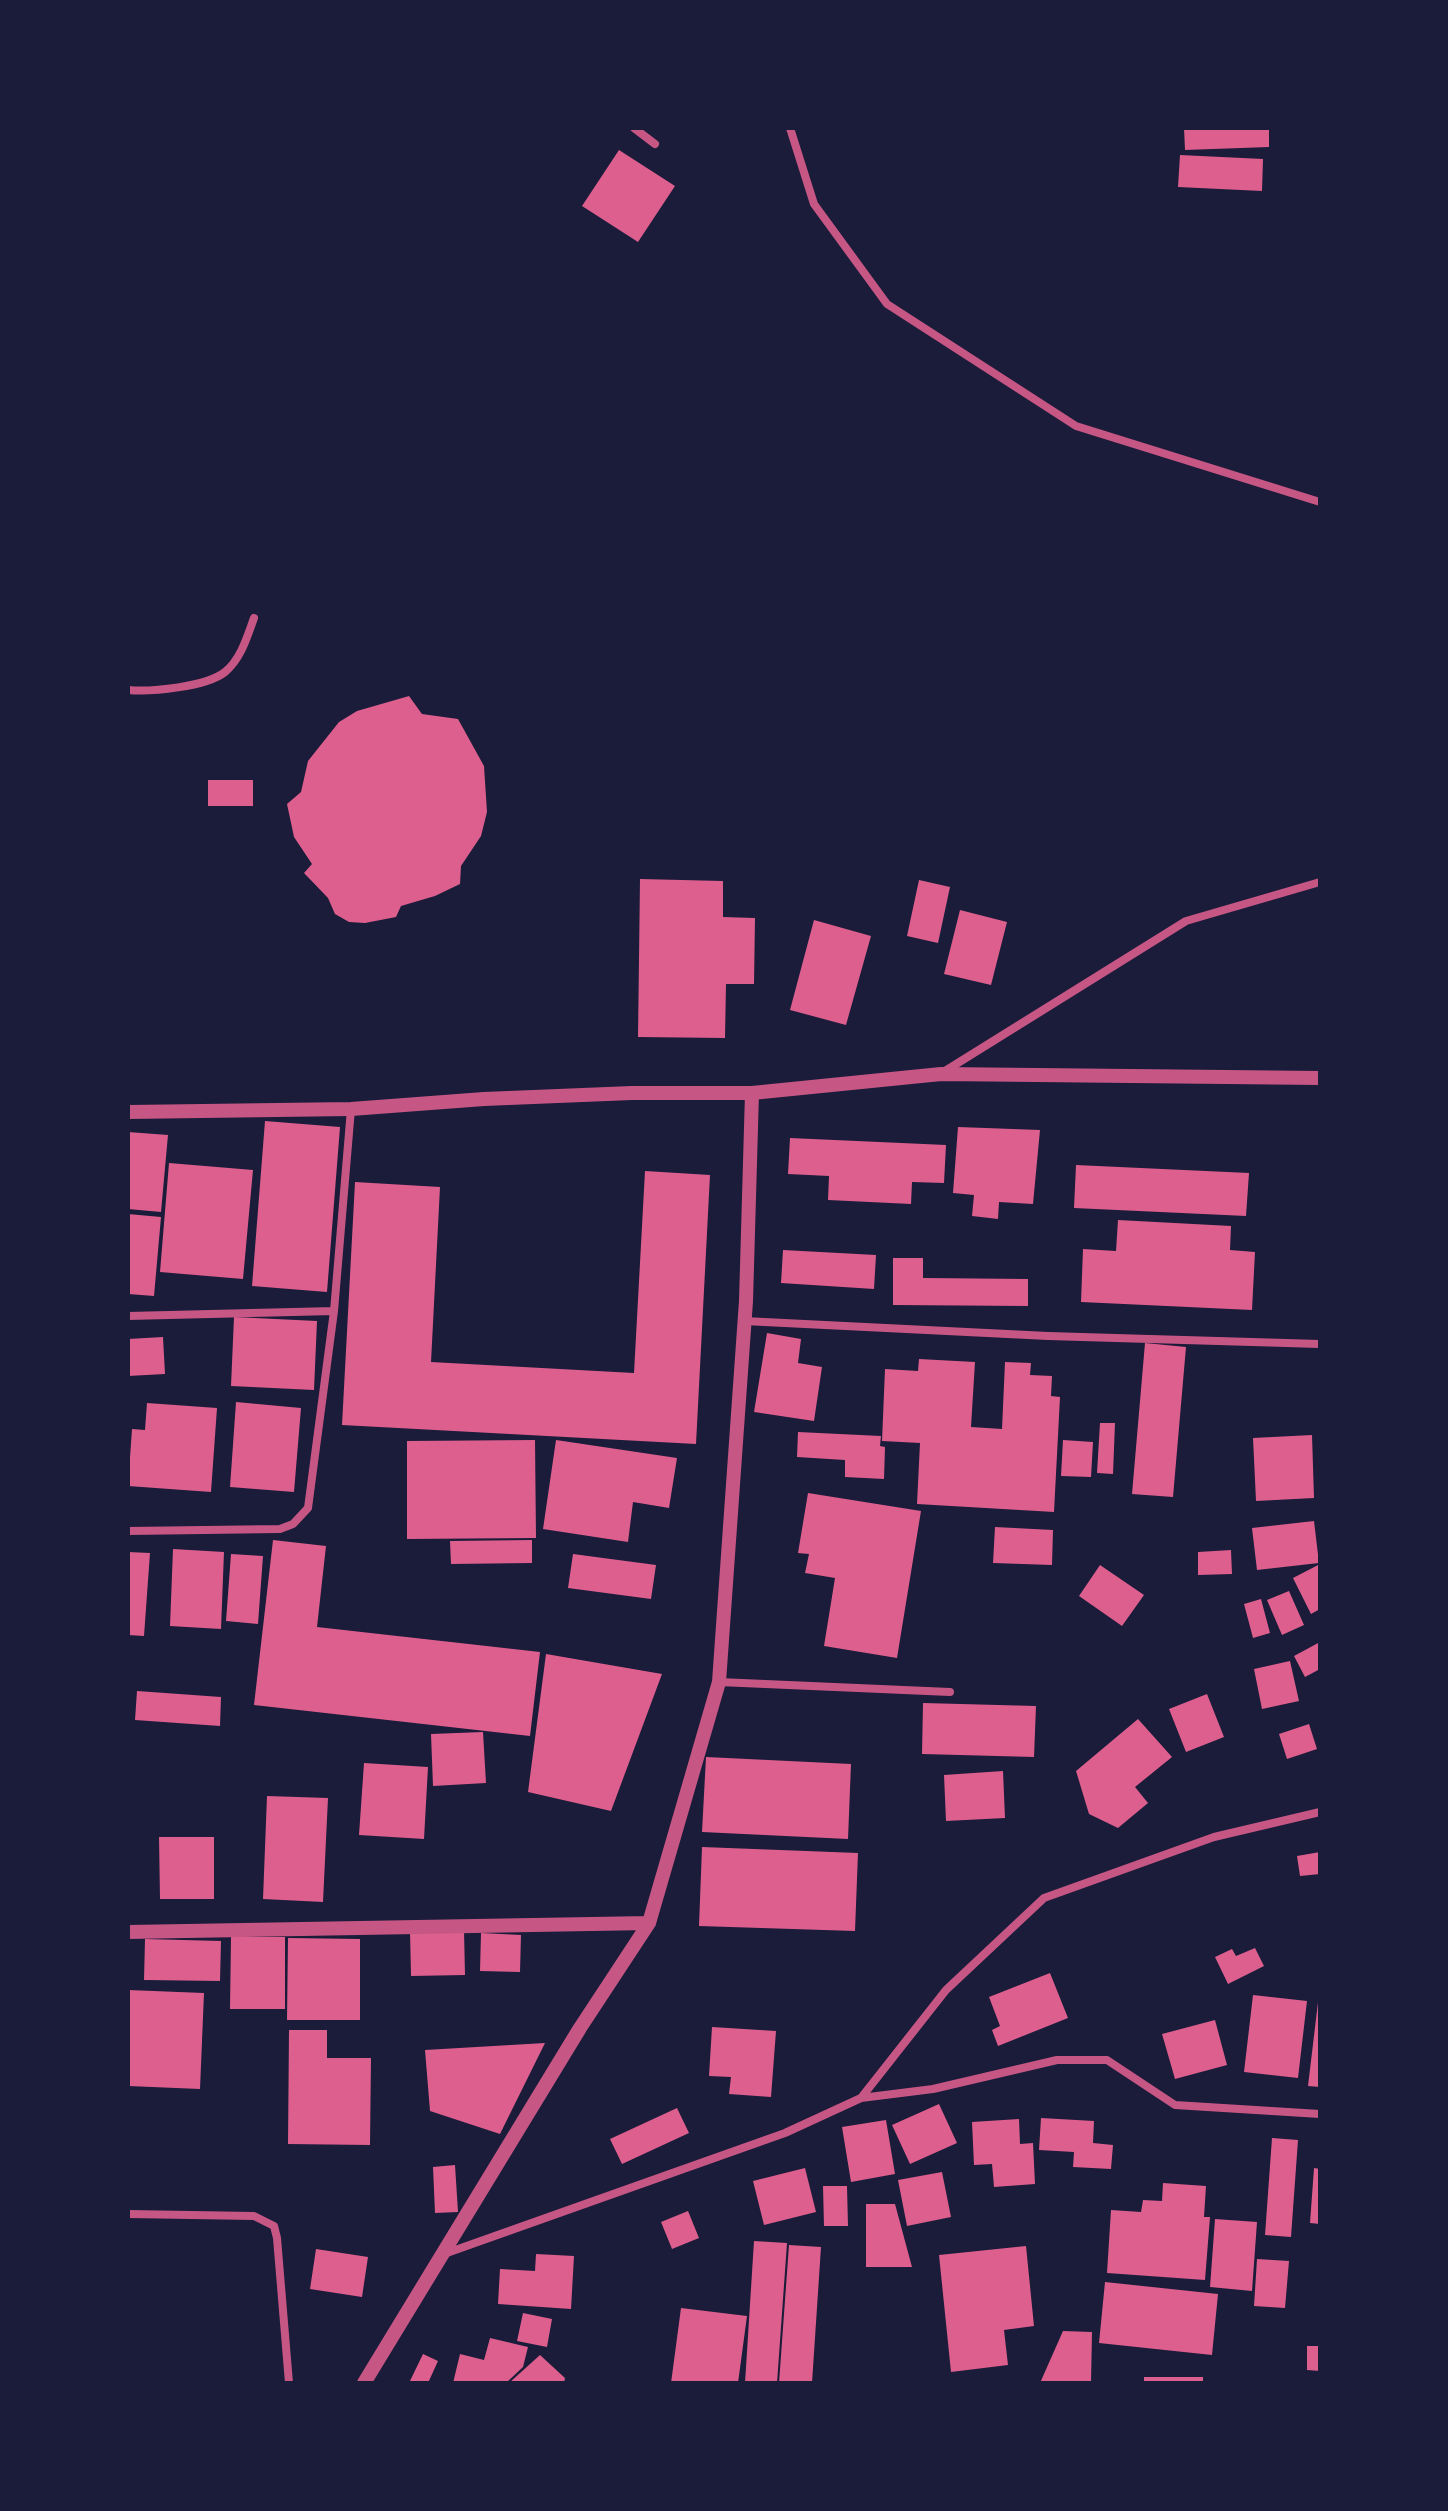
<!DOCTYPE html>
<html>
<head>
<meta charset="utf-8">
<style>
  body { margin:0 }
  #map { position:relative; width:1448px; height:2511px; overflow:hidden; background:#1b1b3a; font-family:Mulish,sans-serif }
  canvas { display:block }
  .frame { position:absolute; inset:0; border:130px solid #1b1b3a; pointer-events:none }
</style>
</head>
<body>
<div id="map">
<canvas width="1448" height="2511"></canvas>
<div class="frame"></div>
</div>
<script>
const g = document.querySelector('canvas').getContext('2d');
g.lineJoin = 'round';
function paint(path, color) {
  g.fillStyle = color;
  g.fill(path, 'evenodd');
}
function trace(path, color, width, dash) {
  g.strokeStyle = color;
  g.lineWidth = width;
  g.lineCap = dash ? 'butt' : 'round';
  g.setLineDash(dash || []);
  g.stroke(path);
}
paint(new Path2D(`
  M 1184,128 L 1269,128 L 1269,147 L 1185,150 Z
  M 619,150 L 675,186 L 638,242 L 582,206 Z
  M 1180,155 L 1263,159 L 1262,191 L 1178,187 Z
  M 409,696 L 422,714 L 458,719 L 484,766 L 487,812 L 481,836 L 461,866 L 460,884 L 435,896 L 401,906 L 396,917 L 365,923 L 349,922 L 335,914 L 328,898 L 304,873 L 312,864 L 294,837 L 287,804 L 301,792 L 308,761 L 339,722 L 357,711 Z
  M 208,780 L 253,780 L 253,806 L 208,806 Z
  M 640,879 L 723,881 L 723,917 L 755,918 L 754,984 L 726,984 L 725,1038 L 638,1037 Z
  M 919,880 L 950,887 L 938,943 L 907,936 Z
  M 960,910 L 1007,922 L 991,985 L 944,974 Z
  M 814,920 L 871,936 L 846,1025 L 790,1010 Z
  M 265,1121 L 340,1127 L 327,1292 L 252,1286 Z
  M 958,1127 L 1040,1130 L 1033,1204 L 999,1202 L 998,1219 L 972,1216 L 974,1195 L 953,1193 Z
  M 128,1132 L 168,1135 L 161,1212 L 128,1209 Z
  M 790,1138 L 946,1145 L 944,1183 L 912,1182 L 911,1204 L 828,1200 L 829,1176 L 788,1174 Z
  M 169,1163 L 253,1170 L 243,1279 L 160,1272 Z
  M 1076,1165 L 1249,1173 L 1246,1216 L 1074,1208 Z
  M 645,1171 L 710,1175 L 696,1444 L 342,1425 L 355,1182 L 440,1187 L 431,1362 L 634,1373 Z
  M 128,1214 L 161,1217 L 154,1296 L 128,1294 Z
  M 1118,1220 L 1231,1226 L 1230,1250 L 1255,1252 L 1252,1310 L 1081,1302 L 1083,1249 L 1116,1251 Z
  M 783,1250 L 876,1255 L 874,1289 L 781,1283 Z
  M 893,1258 L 923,1258 L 923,1278 L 1028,1279 L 1028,1306 L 893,1305 Z
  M 234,1317 L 317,1321 L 314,1390 L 231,1386 Z
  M 767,1333 L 801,1339 L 798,1363 L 822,1367 L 814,1421 L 754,1412 Z
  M 163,1337 L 165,1374 L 128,1376 L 128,1339 Z
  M 1145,1343 L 1186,1347 L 1173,1497 L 1132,1494 Z
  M 919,1359 L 975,1362 L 971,1427 L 1002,1429 L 1005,1362 L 1031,1363 L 1030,1375 L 1052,1376 L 1051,1396 L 1060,1397 L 1054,1512 L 917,1504 L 920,1443 L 882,1441 L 885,1369 L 918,1371 Z
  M 236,1402 L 301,1408 L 294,1492 L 230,1487 Z
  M 147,1403 L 217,1408 L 211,1492 L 128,1486 L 132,1429 L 145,1430 Z
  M 1100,1423 L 1115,1423 L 1113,1474 L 1097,1473 Z
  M 798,1432 L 881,1436 L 880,1446 L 885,1447 L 884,1479 L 845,1477 L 845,1460 L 797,1457 Z
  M 1312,1435 L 1314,1498 L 1256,1501 L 1253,1438 Z
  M 535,1440 L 536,1538 L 407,1539 L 407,1441 Z
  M 556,1440 L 677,1458 L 669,1508 L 633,1502 L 628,1542 L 543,1529 Z
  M 1063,1440 L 1093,1442 L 1091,1477 L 1061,1476 Z
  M 808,1493 L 921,1511 L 897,1658 L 824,1646 L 835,1578 L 805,1573 L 809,1554 L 798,1553 Z
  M 1314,1521 L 1319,1563 L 1257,1570 L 1252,1528 Z
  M 995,1527 L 1053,1530 L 1052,1565 L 993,1563 Z
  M 273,1540 L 326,1546 L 317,1627 L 540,1652 L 530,1736 L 254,1705 Z
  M 532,1540 L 532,1563 L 451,1564 L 450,1541 Z
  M 173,1549 L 224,1552 L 221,1629 L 170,1626 Z
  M 1231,1550 L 1232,1574 L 1198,1575 L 1198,1552 Z
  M 128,1552 L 150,1553 L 144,1636 L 128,1635 Z
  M 231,1554 L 263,1556 L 258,1624 L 226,1621 Z
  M 573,1554 L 656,1565 L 651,1599 L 568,1588 Z
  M 1320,1564 L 1320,1609 L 1311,1614 L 1293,1578 Z
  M 1100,1565 L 1144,1595 L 1122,1626 L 1079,1596 Z
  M 1289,1591 L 1304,1625 L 1282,1635 L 1267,1600 Z
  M 1261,1599 L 1270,1633 L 1253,1638 L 1244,1604 Z
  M 1320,1642 L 1320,1669 L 1305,1677 L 1294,1656 Z
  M 546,1654 L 662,1674 L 611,1811 L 528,1792 Z
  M 1290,1661 L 1299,1701 L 1262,1709 L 1254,1669 Z
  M 137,1691 L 221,1697 L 220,1726 L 135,1720 Z
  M 1207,1694 L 1224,1737 L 1186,1752 L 1169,1709 Z
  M 923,1703 L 1036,1706 L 1034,1757 L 922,1754 Z
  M 1138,1719 L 1172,1757 L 1135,1787 L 1148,1803 L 1118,1828 L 1089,1814 L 1076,1771 Z
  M 1309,1724 L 1317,1749 L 1287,1759 L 1279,1734 Z
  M 483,1732 L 486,1783 L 433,1786 L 431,1734 Z
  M 706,1757 L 851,1764 L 848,1839 L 702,1832 Z
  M 364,1763 L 428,1767 L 424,1839 L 359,1835 Z
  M 1003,1771 L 1005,1818 L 946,1821 L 944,1775 Z
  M 267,1796 L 328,1798 L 323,1902 L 263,1899 Z
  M 159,1837 L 214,1837 L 214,1899 L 160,1899 Z
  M 702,1847 L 858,1853 L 855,1931 L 699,1926 Z
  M 1320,1852 L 1320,1874 L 1300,1876 L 1297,1856 Z
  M 464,1930 L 465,1975 L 411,1976 L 410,1931 Z
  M 481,1933 L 521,1935 L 520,1972 L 480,1971 Z
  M 231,1937 L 285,1937 L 285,2009 L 230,2009 Z
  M 288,1938 L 360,1939 L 360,2020 L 287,2020 Z
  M 145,1939 L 221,1941 L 220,1981 L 144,1980 Z
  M 1255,1948 L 1264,1966 L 1228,1984 L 1215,1957 L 1232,1949 L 1236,1956 Z
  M 1050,1973 L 1068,2018 L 998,2046 L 992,2030 L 1000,2026 L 989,1997 Z
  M 128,1990 L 204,1993 L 200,2089 L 128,2086 Z
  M 1253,1995 L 1307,2001 L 1298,2078 L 1244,2072 Z
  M 1318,2002 L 1320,2002 L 1320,2087 L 1308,2086 Z
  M 1215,2020 L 1227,2065 L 1175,2079 L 1162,2034 Z
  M 712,2027 L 776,2031 L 771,2097 L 729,2094 L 731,2077 L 709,2076 Z
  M 289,2030 L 327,2030 L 327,2058 L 371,2058 L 370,2145 L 288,2144 Z
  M 545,2043 L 500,2134 L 430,2111 L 425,2050 Z
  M 939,2104 L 957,2143 L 910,2164 L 892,2125 Z
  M 677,2108 L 689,2133 L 622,2164 L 610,2139 Z
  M 1041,2118 L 1094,2121 L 1093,2143 L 1113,2145 L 1111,2169 L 1073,2167 L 1074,2152 L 1039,2150 Z
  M 1019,2119 L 1020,2144 L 1033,2143 L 1035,2184 L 994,2187 L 992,2164 L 974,2165 L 972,2122 Z
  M 886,2120 L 895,2174 L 851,2182 L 842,2127 Z
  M 1272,2138 L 1298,2140 L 1291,2237 L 1265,2235 Z
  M 455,2165 L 458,2212 L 435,2213 L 433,2167 Z
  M 805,2168 L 816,2212 L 764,2225 L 753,2181 Z
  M 1314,2168 L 1320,2169 L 1320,2224 L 1310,2223 Z
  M 942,2172 L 951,2217 L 907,2226 L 898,2180 Z
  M 1163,2183 L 1206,2186 L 1204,2217 L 1210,2217 L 1205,2280 L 1107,2273 L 1111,2210 L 1141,2212 L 1143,2200 L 1162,2201 Z
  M 823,2186 L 847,2186 L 848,2226 L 824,2226 Z
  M 866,2204 L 895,2204 L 912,2267 L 866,2267 Z
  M 688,2211 L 699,2238 L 672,2249 L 661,2222 Z
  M 1215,2219 L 1257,2222 L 1252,2291 L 1210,2287 Z
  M 754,2241 L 787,2243 L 777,2383 L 745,2383 Z
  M 789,2245 L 821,2247 L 812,2383 L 779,2383 Z
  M 1026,2246 L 1034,2326 L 1004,2330 L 1008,2365 L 951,2372 L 939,2255 Z
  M 316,2249 L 368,2257 L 362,2297 L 310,2289 Z
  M 536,2254 L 574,2256 L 571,2309 L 498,2304 L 500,2269 L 535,2271 Z
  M 1257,2259 L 1289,2261 L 1285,2308 L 1254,2306 Z
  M 1105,2282 L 1218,2294 L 1212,2355 L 1099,2343 Z
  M 681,2308 L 747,2316 L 738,2383 L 671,2383 Z
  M 523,2313 L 552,2319 L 547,2347 L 517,2341 Z
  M 1063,2331 L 1092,2332 L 1091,2383 L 1040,2383 Z
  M 490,2338 L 528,2347 L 523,2367 L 506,2383 L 453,2383 L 460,2354 L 484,2360 Z
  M 1307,2346 L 1320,2346 L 1320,2371 L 1307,2370 Z
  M 423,2354 L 438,2361 L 428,2383 L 409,2383 Z
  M 540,2355 L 565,2378 L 564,2383 L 509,2383 Z
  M 1144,2377 L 1203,2377 L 1203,2383 L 1144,2383 Z`), '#dd5f8e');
trace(new Path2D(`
  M 634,128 L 655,144
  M 790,128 L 814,204 L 887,304 L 1076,426 L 1320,502
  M 128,690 C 151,692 206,687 225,672 C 241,659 247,637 254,618
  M 945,1071 L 1186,921 L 1320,882
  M 128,1316 L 334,1311
  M 744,1321 L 1048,1336 L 1320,1344
  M 128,1531 L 280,1529 L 293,1524 L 308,1508 L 334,1311 L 351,1109
  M 719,1682 L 950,1692
  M 861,2098 L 946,1990 L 1044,1898 L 1214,1837 L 1320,1812
  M 128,2214 L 254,2216 L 274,2226 L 277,2238 L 289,2383
  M 444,2254 L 785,2133 L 861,2098 L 933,2089 L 1057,2060 L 1107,2060 L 1175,2105 L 1320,2114`), '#c65784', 8);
trace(new Path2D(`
  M 128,1112 L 351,1109 L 484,1099 L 632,1093 L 752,1093 L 941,1074 L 1320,1078
  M 128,1932 L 649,1923
  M 364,2383 L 580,2028 L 649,1923 L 719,1682 L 746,1301 L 752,1093`), '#c65784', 14);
</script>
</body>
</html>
